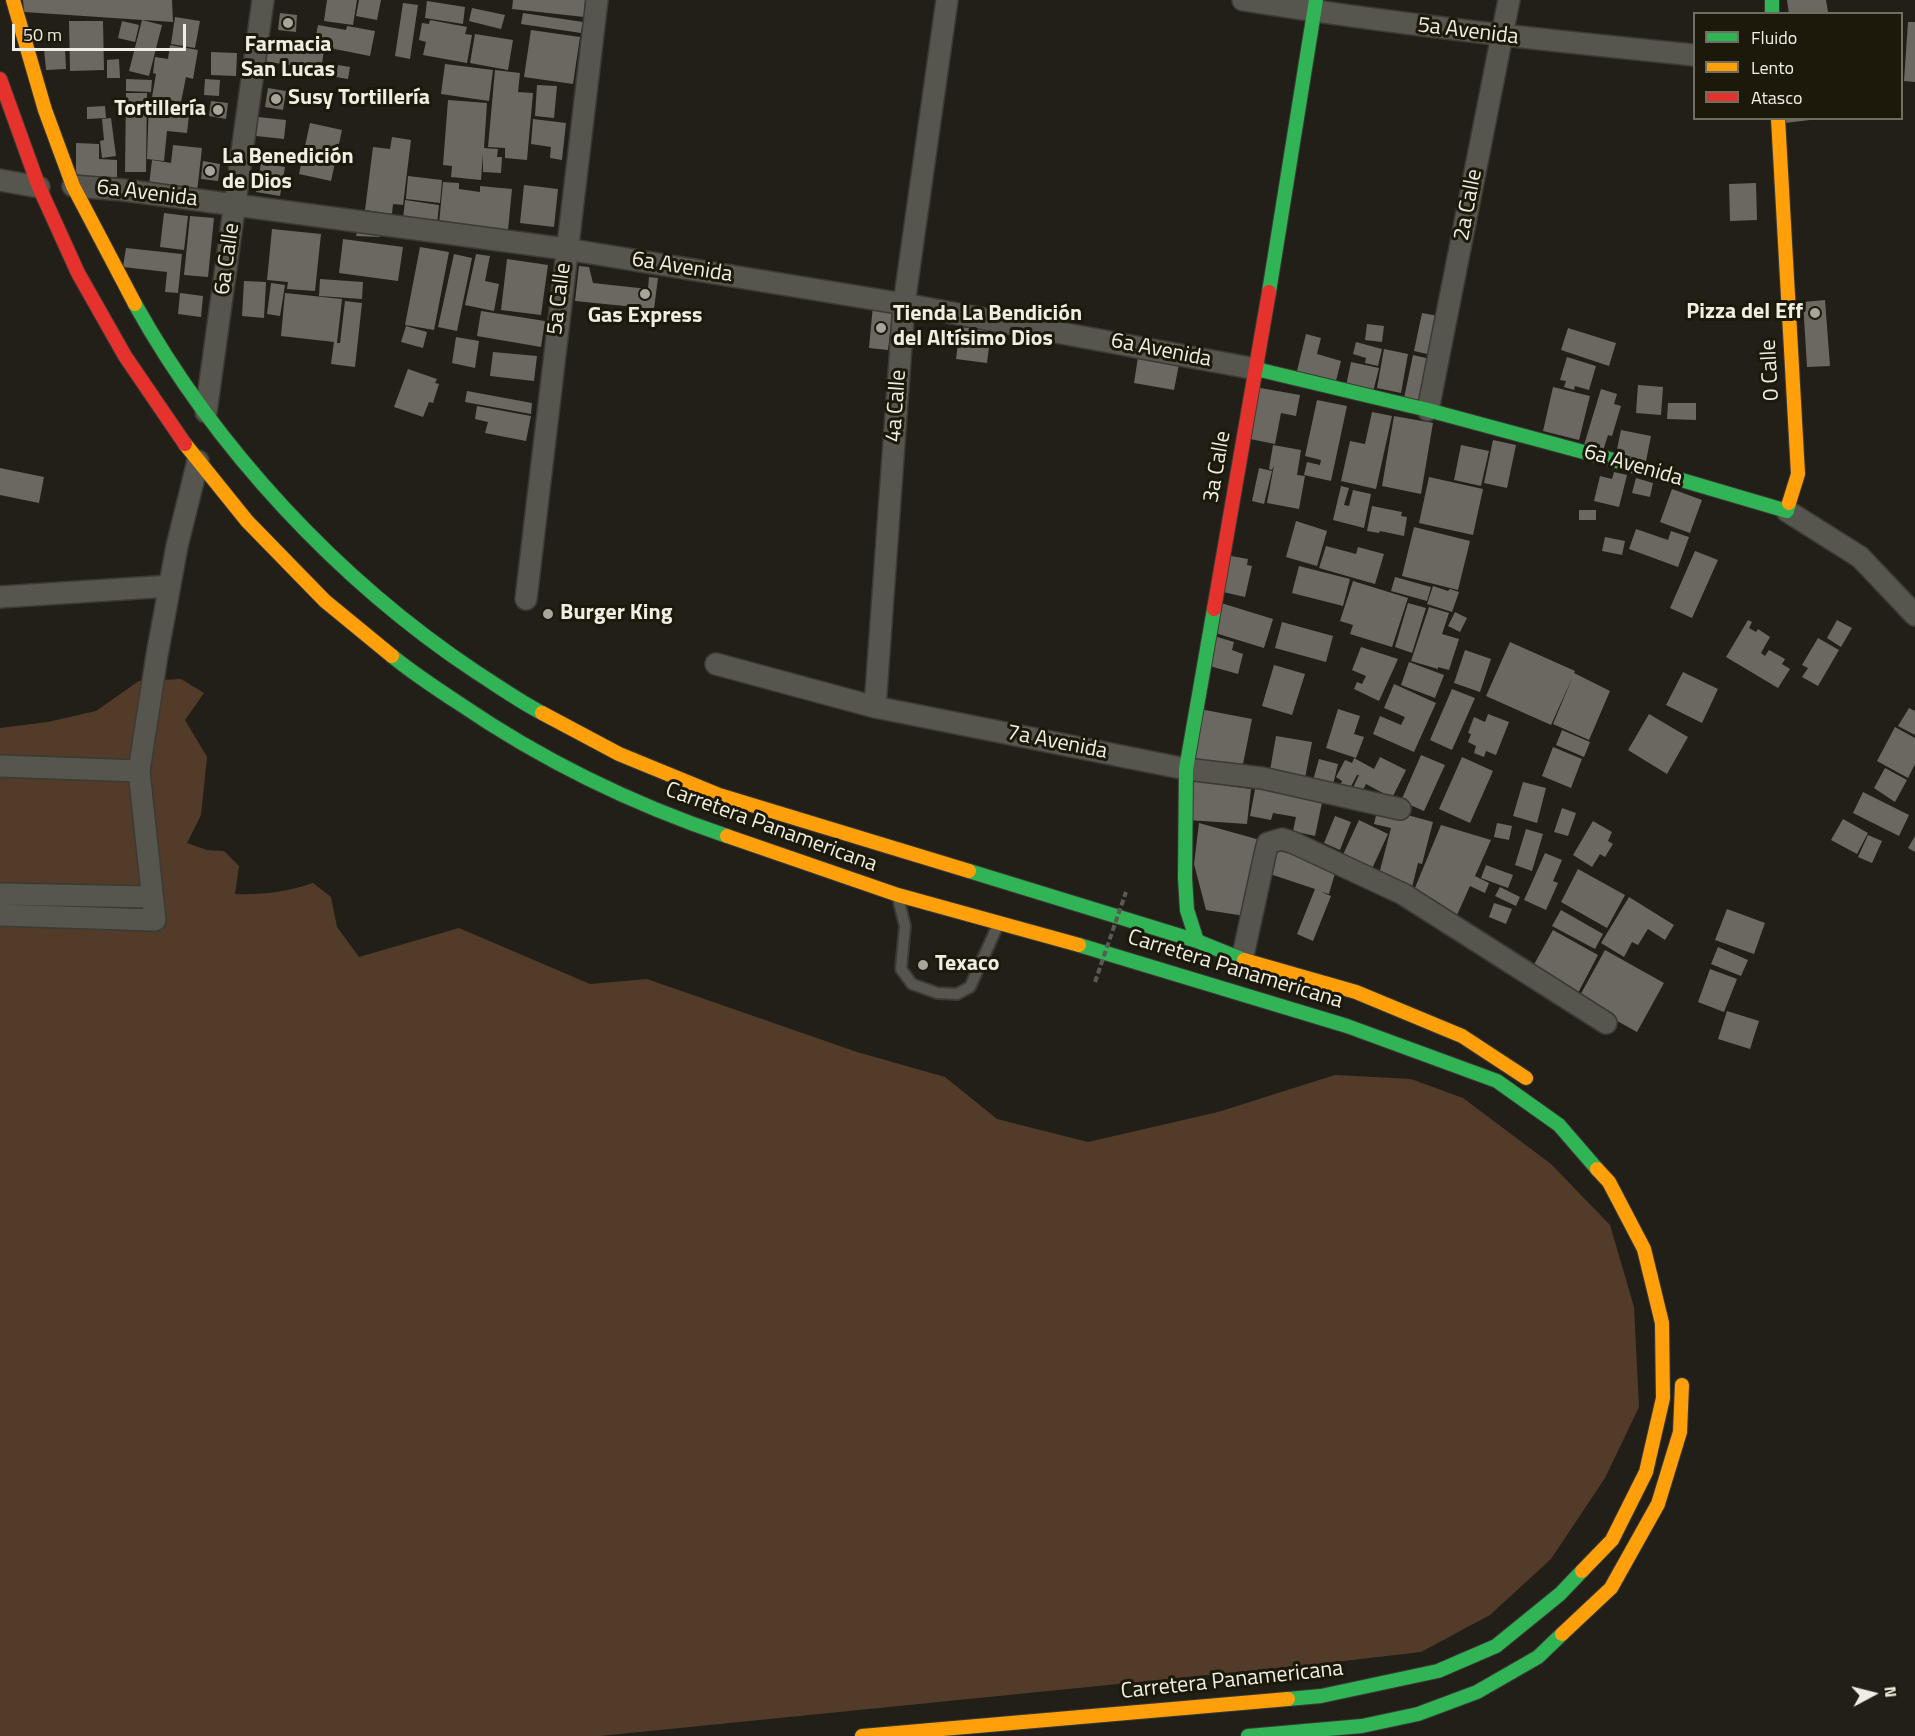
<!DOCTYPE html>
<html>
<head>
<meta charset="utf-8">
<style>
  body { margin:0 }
  #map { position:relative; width:1915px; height:1736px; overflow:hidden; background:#211f18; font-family:"Titillium Web",sans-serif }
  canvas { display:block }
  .legend { position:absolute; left:1693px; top:12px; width:210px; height:108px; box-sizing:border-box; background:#1c190b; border:2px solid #706e62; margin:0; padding:8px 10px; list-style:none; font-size:18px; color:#efeee4 }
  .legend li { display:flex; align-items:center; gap:12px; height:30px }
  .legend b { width:30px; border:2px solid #706e62 }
  .north { position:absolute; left:1843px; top:1664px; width:60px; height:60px; -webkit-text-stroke:4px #1c190b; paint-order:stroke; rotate:83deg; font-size:16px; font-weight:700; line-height:24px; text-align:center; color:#efeee4 }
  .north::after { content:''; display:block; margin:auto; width:21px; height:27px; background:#efeee4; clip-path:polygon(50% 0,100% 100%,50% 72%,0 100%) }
  .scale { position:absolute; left:12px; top:24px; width:174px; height:27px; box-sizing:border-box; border:3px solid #efeee4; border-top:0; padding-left:8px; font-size:18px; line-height:21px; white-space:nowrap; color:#efeee4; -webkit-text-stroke:4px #1c190b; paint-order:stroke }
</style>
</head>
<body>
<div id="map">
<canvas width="1915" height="1736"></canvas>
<ul class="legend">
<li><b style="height:8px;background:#30b455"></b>Fluido</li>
<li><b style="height:8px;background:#ff9f0a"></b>Lento</li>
<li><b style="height:8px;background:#e5322d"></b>Atasco</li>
</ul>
<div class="north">N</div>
<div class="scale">50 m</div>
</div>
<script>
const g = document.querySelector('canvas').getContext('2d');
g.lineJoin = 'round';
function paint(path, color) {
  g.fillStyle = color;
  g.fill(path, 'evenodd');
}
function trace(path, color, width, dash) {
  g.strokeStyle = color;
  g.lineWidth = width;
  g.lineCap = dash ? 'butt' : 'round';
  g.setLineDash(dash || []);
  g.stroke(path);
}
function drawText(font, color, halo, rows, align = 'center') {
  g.font = font + ' "Titillium Web",sans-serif';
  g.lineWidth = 6;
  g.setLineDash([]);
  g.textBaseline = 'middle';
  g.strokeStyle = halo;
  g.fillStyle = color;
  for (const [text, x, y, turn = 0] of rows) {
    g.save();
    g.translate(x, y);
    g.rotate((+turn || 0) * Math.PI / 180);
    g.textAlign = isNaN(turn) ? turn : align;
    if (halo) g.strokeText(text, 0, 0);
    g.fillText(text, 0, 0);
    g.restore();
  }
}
paint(new Path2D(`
  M 181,679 L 204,693 L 185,720 L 207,757 L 201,815 L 187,843 L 207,850 L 224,851 L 239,866 L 235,894 C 263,895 287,892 313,883 L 331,897 L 337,927 L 359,957 L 459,928 L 590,984 L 647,979 L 857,1052 L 945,1077 L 997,1119 L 1088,1142 L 1218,1112 L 1335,1075 L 1411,1079 L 1463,1098 L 1551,1164 L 1610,1225 L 1634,1307 L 1639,1407 L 1605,1478 L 1551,1559 L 1490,1615 L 1421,1652 L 1327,1663 L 600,1736 L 0,1736 L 0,728 L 48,722 L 96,711 L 139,681 Z`), '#523c29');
paint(new Path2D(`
  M 23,0 L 172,0 L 173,22 L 24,12 Z
  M 327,0 L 357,0 L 353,25 L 324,21 Z
  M 359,0 L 381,0 L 377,20 L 356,16 Z
  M 513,0 L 585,0 L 584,17 L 512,9 Z
  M 1787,0 L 1826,0 L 1828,12 L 1789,14 Z
  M 427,1 L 465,7 L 463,24 L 425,18 Z
  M 403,3 L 418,5 L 410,59 L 395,56 Z
  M 472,8 L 505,15 L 501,29 L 469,21 Z
  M 280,13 L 297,15 L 296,32 L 278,30 Z
  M 523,13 L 583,22 L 581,33 L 521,24 Z
  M 175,17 L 200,21 L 195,48 L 171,44 Z
  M 142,20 L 162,25 L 149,76 L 129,71 Z
  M 430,20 L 467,27 L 465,34 L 472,35 L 467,63 L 423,55 L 426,42 L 419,40 L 422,23 L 429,24 Z
  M 69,21 L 103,21 L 104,70 L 70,71 Z
  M 122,21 L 139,25 L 135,42 L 118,38 Z
  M 1908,22 L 1915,22 L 1915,82 L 1904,81 Z
  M 318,25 L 346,30 L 347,26 L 375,31 L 370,56 L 314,45 Z
  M 531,30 L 580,37 L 573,84 L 524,77 Z
  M 475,34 L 513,40 L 508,70 L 470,63 Z
  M 266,41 L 324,50 L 321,70 L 263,61 Z
  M 170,45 L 198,50 L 193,79 L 186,77 L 181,102 L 152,97 L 156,74 L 153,73 L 155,57 L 168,59 Z
  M 65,48 L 66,69 L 46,70 L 44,49 Z
  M 211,52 L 237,53 L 236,76 L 211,75 Z
  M 119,59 L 120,78 L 107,78 L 107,60 Z
  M 445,64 L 493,70 L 489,101 L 441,94 Z
  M 338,65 L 350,67 L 348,79 L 336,77 Z
  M 495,70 L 520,73 L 518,92 L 533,93 L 527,160 L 505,158 L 505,148 L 488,147 Z
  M 126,79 L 152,80 L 151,92 L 126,91 Z
  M 205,79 L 220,80 L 219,96 L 204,95 Z
  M 537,85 L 557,86 L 554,118 L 535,116 Z
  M 268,88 L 286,91 L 283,110 L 265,107 Z
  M 126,93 L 147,93 L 146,172 L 125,172 Z
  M 149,100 L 190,106 L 187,133 L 167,131 L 164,161 L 147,159 Z
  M 448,100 L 487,103 L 484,148 L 498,149 L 497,157 L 502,157 L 501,173 L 483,172 L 483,154 L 481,180 L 451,177 L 452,166 L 443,165 Z
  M 211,101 L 228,103 L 226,119 L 209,116 Z
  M 105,106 L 106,118 L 87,119 L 87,107 Z
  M 258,117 L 286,120 L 284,139 L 256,136 Z
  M 111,118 L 116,156 L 102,158 L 100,141 L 104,140 L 102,119 Z
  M 1785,118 L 1810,118 L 1810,120 L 1785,123 Z
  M 533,119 L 566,123 L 562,160 L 550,158 L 551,147 L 531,144 Z
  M 310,123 L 342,130 L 331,181 L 299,174 Z
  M 392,137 L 411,140 L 403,205 L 393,204 L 392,214 L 365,210 L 373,147 L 390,149 Z
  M 76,143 L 99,144 L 99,159 L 117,160 L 117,177 L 76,176 Z
  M 173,145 L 202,148 L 197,192 L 149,186 L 152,160 L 171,163 Z
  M 203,161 L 220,164 L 218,181 L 201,179 Z
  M 261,163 L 285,167 L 280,196 L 256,192 Z
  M 408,176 L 442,180 L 440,203 L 406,199 Z
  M 443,182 L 459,183 L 459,189 L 480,192 L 480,186 L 512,189 L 508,230 L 439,224 Z
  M 1756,183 L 1757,220 L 1730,221 L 1729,184 Z
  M 524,185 L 558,189 L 554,227 L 520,223 Z
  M 405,200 L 439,205 L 437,224 L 403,220 Z
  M 164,213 L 188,216 L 184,250 L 160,247 Z
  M 190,216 L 214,218 L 208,277 L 184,275 Z
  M 272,229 L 321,234 L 315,291 L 287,289 L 288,282 L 267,280 Z
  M 357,232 L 380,233 L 380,237 L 356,236 Z
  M 343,239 L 403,247 L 398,281 L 339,273 Z
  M 420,247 L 449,252 L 434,330 L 405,325 Z
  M 126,248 L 182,254 L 178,293 L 165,292 L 167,272 L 123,267 Z
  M 454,254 L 472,258 L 457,331 L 438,327 Z
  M 476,254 L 490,256 L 485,281 L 499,284 L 494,311 L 465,305 Z
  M 507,259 L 548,265 L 541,315 L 501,310 Z
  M 579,266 L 589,267 L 593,283 L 648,289 L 649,277 L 658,278 L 654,309 L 575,301 Z
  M 320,279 L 363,282 L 362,299 L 319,296 Z
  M 244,281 L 266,282 L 264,318 L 242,316 Z
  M 271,283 L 285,285 L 280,316 L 267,314 Z
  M 180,293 L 203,296 L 201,317 L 178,314 Z
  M 285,293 L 342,299 L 337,343 L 340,343 L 345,301 L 362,303 L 355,367 L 331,364 L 334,342 L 281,336 Z
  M 1825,300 L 1830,366 L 1807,367 L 1803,302 Z
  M 873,305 L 893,307 L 888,350 L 869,348 Z
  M 481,311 L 545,321 L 541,347 L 477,336 Z
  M 1422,313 L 1444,317 L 1436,356 L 1414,351 Z
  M 1367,324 L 1384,326 L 1382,342 L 1365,340 Z
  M 406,326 L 427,332 L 423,348 L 401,342 Z
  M 960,327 L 991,331 L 987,363 L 956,359 Z
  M 1568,328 L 1616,343 L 1609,366 L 1561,350 Z
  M 1306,334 L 1321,338 L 1317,354 L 1341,361 L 1335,385 L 1296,375 Z
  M 456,337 L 479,341 L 475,368 L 452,363 Z
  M 1356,342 L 1382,349 L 1378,366 L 1365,363 L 1366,358 L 1353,354 Z
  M 1384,349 L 1408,354 L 1401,393 L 1377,388 Z
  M 493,352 L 537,356 L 534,381 L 490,376 Z
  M 1413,355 L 1435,360 L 1427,403 L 1404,398 Z
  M 1138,357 L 1179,364 L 1174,390 L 1134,383 Z
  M 1567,357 L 1596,366 L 1589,390 L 1575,386 L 1574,390 L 1564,387 L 1566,381 L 1560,380 Z
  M 1351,362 L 1379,368 L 1373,392 L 1346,386 Z
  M 408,369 L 437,379 L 435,383 L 439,384 L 433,403 L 429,402 L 423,417 L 394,407 Z
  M 1638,385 L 1663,387 L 1661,415 L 1636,413 Z
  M 1255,387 L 1300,395 L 1296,416 L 1281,413 L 1275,444 L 1245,438 Z
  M 1553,387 L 1590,396 L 1579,440 L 1543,431 Z
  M 1601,389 L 1617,394 L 1614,404 L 1621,406 L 1612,436 L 1608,435 L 1603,451 L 1584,445 Z
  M 467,391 L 532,403 L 531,414 L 465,402 Z
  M 1317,400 L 1347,406 L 1331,481 L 1304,475 L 1307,462 L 1320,465 L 1321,460 L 1305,456 Z
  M 1668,403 L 1696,403 L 1696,420 L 1667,419 Z
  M 477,406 L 531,416 L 526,441 L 485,433 L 488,422 L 475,419 Z
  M 1372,412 L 1392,416 L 1376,489 L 1341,481 L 1350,441 L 1365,444 Z
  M 1394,416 L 1433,423 L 1421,494 L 1382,486 Z
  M 1621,430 L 1651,436 L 1646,461 L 1616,454 Z
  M 1493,440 L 1516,445 L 1507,488 L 1484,483 Z
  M 1273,445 L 1301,450 L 1297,475 L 1305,476 L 1299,509 L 1267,503 L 1274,465 L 1272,470 L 1269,469 Z
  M 1461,445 L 1489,451 L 1481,486 L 1454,480 Z
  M 0,468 L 44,477 L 39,503 L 0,495 Z
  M 1259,468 L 1272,471 L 1264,504 L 1252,501 Z
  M 1614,472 L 1627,475 L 1619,507 L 1594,501 L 1600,476 L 1612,479 Z
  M 1429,477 L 1483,489 L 1473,535 L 1419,523 Z
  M 1636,478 L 1653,483 L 1650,497 L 1632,493 Z
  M 1341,486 L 1349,488 L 1344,505 L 1349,506 L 1353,490 L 1371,494 L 1364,528 L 1333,520 Z
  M 1672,489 L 1702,500 L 1690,533 L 1660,522 Z
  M 1372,506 L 1402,512 L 1401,516 L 1407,517 L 1404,536 L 1380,531 L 1379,533 L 1367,531 Z
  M 1579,510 L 1596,510 L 1596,520 L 1579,520 Z
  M 1296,521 L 1327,531 L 1317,566 L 1286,557 Z
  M 1414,527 L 1470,541 L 1458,590 L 1402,576 Z
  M 1636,529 L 1668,540 L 1671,531 L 1689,537 L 1678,567 L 1629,549 Z
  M 1605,537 L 1625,541 L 1622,555 L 1602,551 Z
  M 1326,546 L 1356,554 L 1358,547 L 1384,554 L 1375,584 L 1319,568 Z
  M 1695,551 L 1718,560 L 1692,618 L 1670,608 Z
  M 1231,556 L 1248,559 L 1247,565 L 1252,566 L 1245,597 L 1223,592 Z
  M 1299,566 L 1350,579 L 1343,606 L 1292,593 Z
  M 1395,577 L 1431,587 L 1427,601 L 1391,591 Z
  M 1353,581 L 1408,598 L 1392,647 L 1350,634 L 1353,625 L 1340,621 Z
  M 1433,586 L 1448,591 L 1450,589 L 1459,592 L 1452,612 L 1427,604 Z
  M 1221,603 L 1273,619 L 1264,648 L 1212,632 Z
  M 1408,603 L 1426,608 L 1412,653 L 1395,647 Z
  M 1429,607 L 1449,613 L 1442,634 L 1459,639 L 1449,670 L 1438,667 L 1438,669 L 1411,661 Z
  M 1455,612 L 1467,618 L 1460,632 L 1448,626 Z
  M 1748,620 L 1752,622 L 1749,628 L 1756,632 L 1758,629 L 1770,637 L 1761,653 L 1765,656 L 1769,650 L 1785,659 L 1782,664 L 1790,669 L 1778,688 L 1726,657 Z
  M 1837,620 L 1852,628 L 1841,647 L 1827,638 Z
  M 1282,622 L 1333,636 L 1326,662 L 1275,648 Z
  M 1214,636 L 1234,642 L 1232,650 L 1243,654 L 1238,674 L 1206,665 Z
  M 1818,638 L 1839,650 L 1818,686 L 1802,677 L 1808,668 L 1802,665 Z
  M 1510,642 L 1575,671 L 1574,673 L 1610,691 L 1589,740 L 1553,724 L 1573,676 L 1551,725 L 1486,696 Z
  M 1361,647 L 1398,659 L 1379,701 L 1354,689 L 1357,682 L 1362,684 L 1366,676 L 1352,670 Z
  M 1465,650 L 1491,659 L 1480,692 L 1454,683 Z
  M 1409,662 L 1444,675 L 1435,698 L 1401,685 Z
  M 1274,665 L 1305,674 L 1292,715 L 1262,706 Z
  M 1683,672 L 1718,689 L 1702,723 L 1666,705 Z
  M 1394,684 L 1436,703 L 1414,752 L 1373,734 L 1380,716 L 1401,725 L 1405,717 L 1384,708 Z
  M 1452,689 L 1475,698 L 1452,750 L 1430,740 Z
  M 1909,708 L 1915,711 L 1915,735 L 1898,726 Z
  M 1200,709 L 1252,719 L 1243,764 L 1269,769 L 1190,763 Z
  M 1338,709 L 1360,716 L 1354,734 L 1364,737 L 1356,758 L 1326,748 Z
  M 1488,714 L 1509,722 L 1496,755 L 1486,751 L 1484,757 L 1474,753 L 1476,746 L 1468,742 L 1471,734 L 1468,733 L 1474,717 L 1485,722 Z
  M 1649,714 L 1688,737 L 1667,774 L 1628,750 Z
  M 1895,727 L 1915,738 L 1915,764 L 1908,778 L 1877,761 Z
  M 1562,730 L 1590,742 L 1584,757 L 1556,745 Z
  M 1276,736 L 1312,742 L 1304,783 L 1269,776 Z
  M 1553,747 L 1582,759 L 1571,788 L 1542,776 Z
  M 1421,755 L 1445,765 L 1424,811 L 1401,801 Z
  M 1380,757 L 1406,770 L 1392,798 L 1366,784 L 1358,799 L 1350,794 L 1359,775 L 1357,775 L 1347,794 L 1338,790 L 1342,781 L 1336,777 L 1345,760 L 1352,763 L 1354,758 L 1374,769 Z
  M 1462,757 L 1493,771 L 1470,823 L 1439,809 Z
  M 1319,759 L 1338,764 L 1332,789 L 1312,784 Z
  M 1885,768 L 1907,780 L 1895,802 L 1874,788 Z
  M 1193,781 L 1251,789 L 1247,824 L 1188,820 Z
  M 1523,782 L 1546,788 L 1537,823 L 1513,816 Z
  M 1256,784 L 1323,798 L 1315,836 L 1293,831 L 1296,817 L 1273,813 L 1271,820 L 1250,816 Z
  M 1863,792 L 1909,815 L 1899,836 L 1853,813 Z
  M 1378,807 L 1433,822 L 1422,864 L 1418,863 L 1412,887 L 1378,878 L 1391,828 L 1374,824 Z
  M 1562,808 L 1576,813 L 1568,836 L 1554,832 Z
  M 1335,816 L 1351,822 L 1340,850 L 1324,843 Z
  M 1843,819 L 1868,833 L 1857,854 L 1831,840 Z
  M 1359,820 L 1388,834 L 1370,873 L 1341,859 Z
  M 1593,821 L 1612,832 L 1608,841 L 1613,844 L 1605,857 L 1600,854 L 1592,867 L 1573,855 Z
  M 1199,823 L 1260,840 L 1245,916 L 1206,910 L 1194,864 Z
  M 1497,823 L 1512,826 L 1509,840 L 1494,837 Z
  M 1441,825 L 1491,840 L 1475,876 L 1489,883 L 1485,893 L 1470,886 L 1457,915 L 1412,895 Z
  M 1526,829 L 1543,834 L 1532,871 L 1515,865 Z
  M 1868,835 L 1882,841 L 1872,863 L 1858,857 Z
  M 1915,836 L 1915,852 L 1908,848 Z
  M 1279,847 L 1337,866 L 1329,894 L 1321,892 L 1331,896 L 1313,941 L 1297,934 L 1315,889 L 1270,874 Z
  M 1545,853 L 1562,860 L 1553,881 L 1558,883 L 1546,910 L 1524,900 Z
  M 1486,865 L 1513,875 L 1508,888 L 1481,878 Z
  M 1578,869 L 1625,895 L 1607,928 L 1561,902 Z
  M 1500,887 L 1520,897 L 1516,906 L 1495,896 Z
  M 1629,897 L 1674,925 L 1665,940 L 1648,929 L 1638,945 L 1632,942 L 1624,957 L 1601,943 Z
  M 1494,903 L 1512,909 L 1506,924 L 1489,917 Z
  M 1727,909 L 1765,923 L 1754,954 L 1715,940 Z
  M 1561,910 L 1603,934 L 1595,949 L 1552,926 Z
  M 1553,930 L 1598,955 L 1578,993 L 1532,968 Z
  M 1718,947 L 1748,960 L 1741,976 L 1711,964 Z
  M 1605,950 L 1664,983 L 1637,1032 L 1578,999 Z
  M 1710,969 L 1737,979 L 1724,1012 L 1698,1002 Z
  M 1727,1011 L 1759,1021 L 1750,1049 L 1718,1039 Z`), '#6b6862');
const lane = new Path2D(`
  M 899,902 L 905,926 L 901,969 L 912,984 L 937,993 L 957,994 L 970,987 L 998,925`);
const street = new Path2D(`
  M 1243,0 C 1393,24 1543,40 1694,55
  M 0,180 L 39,187
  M 73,186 L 123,190 L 566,249 L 904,304 L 1256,369
  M 1428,410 L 1509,0
  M 206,412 L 263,0
  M 1787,511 L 1860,557 L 1915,615
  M 0,597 L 170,586
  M 526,599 L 597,0
  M 716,664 L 875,707 L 1186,769 L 1262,778 L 1400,809
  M 875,707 L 904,304 L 947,0
  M 0,766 L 139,771
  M 0,894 L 152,897
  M 0,915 L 155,920 L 139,771 L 157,655 L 177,546 L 198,461
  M 1242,960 L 1266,850 L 1268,843 L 1282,839 L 1294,843 L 1403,894 L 1606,1023`);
const fast = new Path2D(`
  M 1772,0 L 1772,14
  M 1269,292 L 1316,0
  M 135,304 C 215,448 339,581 476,672 C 498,686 519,701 542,713
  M 1256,369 L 1428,410 L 1617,461 L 1787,511 L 1789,503
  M 392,656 C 414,674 437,689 460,704 C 542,760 632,804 727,836
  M 969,871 L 1197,941 L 1244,960
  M 1197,941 L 1187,910 L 1185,878 L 1186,769 L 1214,609
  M 1079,945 L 1347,1026 L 1497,1081 L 1559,1125 L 1597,1169
  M 1288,1699 L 1321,1696 L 1438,1671 L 1496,1646 L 1560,1594 L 1582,1571
  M 1248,1736 L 1362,1726 L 1418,1714 L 1477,1692 L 1538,1657 L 1562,1634`);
const slow = new Path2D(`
  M 13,0 L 45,110 L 73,186 L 135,304
  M 1778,118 L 1798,474 L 1789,503
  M 185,444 L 247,521 L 325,601 L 392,656
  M 542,713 L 619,754 L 719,795 L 969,871
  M 727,836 L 898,895 L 1079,945
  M 1244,960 L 1356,992 L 1462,1036 L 1526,1078
  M 1582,1571 L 1612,1540 L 1646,1472 L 1663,1398 L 1662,1323 L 1644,1249 L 1609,1182 L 1597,1169
  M 1562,1634 L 1611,1588 L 1658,1504 L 1680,1432 L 1682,1385
  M 862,1736 L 1288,1699`);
const jam = new Path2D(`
  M 0,79 L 39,187 L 78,273 L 125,356 L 185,444
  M 1214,609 L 1269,292`);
trace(lane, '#3b3a35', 14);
trace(street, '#3b3a35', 24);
trace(fast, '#3b3a35', 16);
trace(slow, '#3b3a35', 16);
trace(jam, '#3b3a35', 16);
trace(lane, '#56554e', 10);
trace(street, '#56554e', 21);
trace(fast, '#30b455', 14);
trace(slow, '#ff9f0a', 14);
trace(jam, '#e5322d', 14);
trace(new Path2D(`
  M 1095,982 L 1126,892`), '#5a5a54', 4, [6, 3]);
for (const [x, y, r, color] of [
  [288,23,6,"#a7a69d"],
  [276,99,6,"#a7a69d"],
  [218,110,6,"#a7a69d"],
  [210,171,6,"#a7a69d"],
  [645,294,6,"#a7a69d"],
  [1815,313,6,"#a7a69d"],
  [881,328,6,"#a7a69d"],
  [548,614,6,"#a7a69d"],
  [923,965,6,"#a7a69d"]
]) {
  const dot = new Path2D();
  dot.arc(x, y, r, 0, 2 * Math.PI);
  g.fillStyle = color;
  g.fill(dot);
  trace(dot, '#1c190b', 2);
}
drawText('22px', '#efeee4', '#1c190b', [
  ["5a Avenida",1468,32,7],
  ["6a Avenida",147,194,7],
  ["2a Calle",1469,205,-79],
  ["6a Calle",228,259,-82],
  ["6a Avenida",682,268,9],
  ["5a Calle",560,299,-83],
  ["6a Avenida",1161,351,11],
  ["0 Calle",1771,370,-93],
  ["4a Calle",897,406,-86],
  ["6a Avenida",1633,466,16],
  ["3a Calle",1218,467,-80],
  ["7a Avenida",1057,743,11],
  ["Carretera Panamericana",771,828,20],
  ["Carretera Panamericana",1235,970,17],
  ["Carretera Panamericana",1232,1681,-6]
]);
drawText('bold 22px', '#efeee4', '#1c190b', [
  ["Farmacia",288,46,"center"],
  ["San Lucas",288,71,"center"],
  ["Susy Tortillería",288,99],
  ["Tortillería",206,110,"right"],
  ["La Benedición",222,158],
  ["de Dios",222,183],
  ["Pizza del Eff",1803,313,"right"],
  ["Tienda La Bendición",893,315],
  ["del Altísimo Dios",893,340],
  ["Gas Express",645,317,"center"],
  ["Burger King",560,614],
  ["Texaco",935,965]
], 'left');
</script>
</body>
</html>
